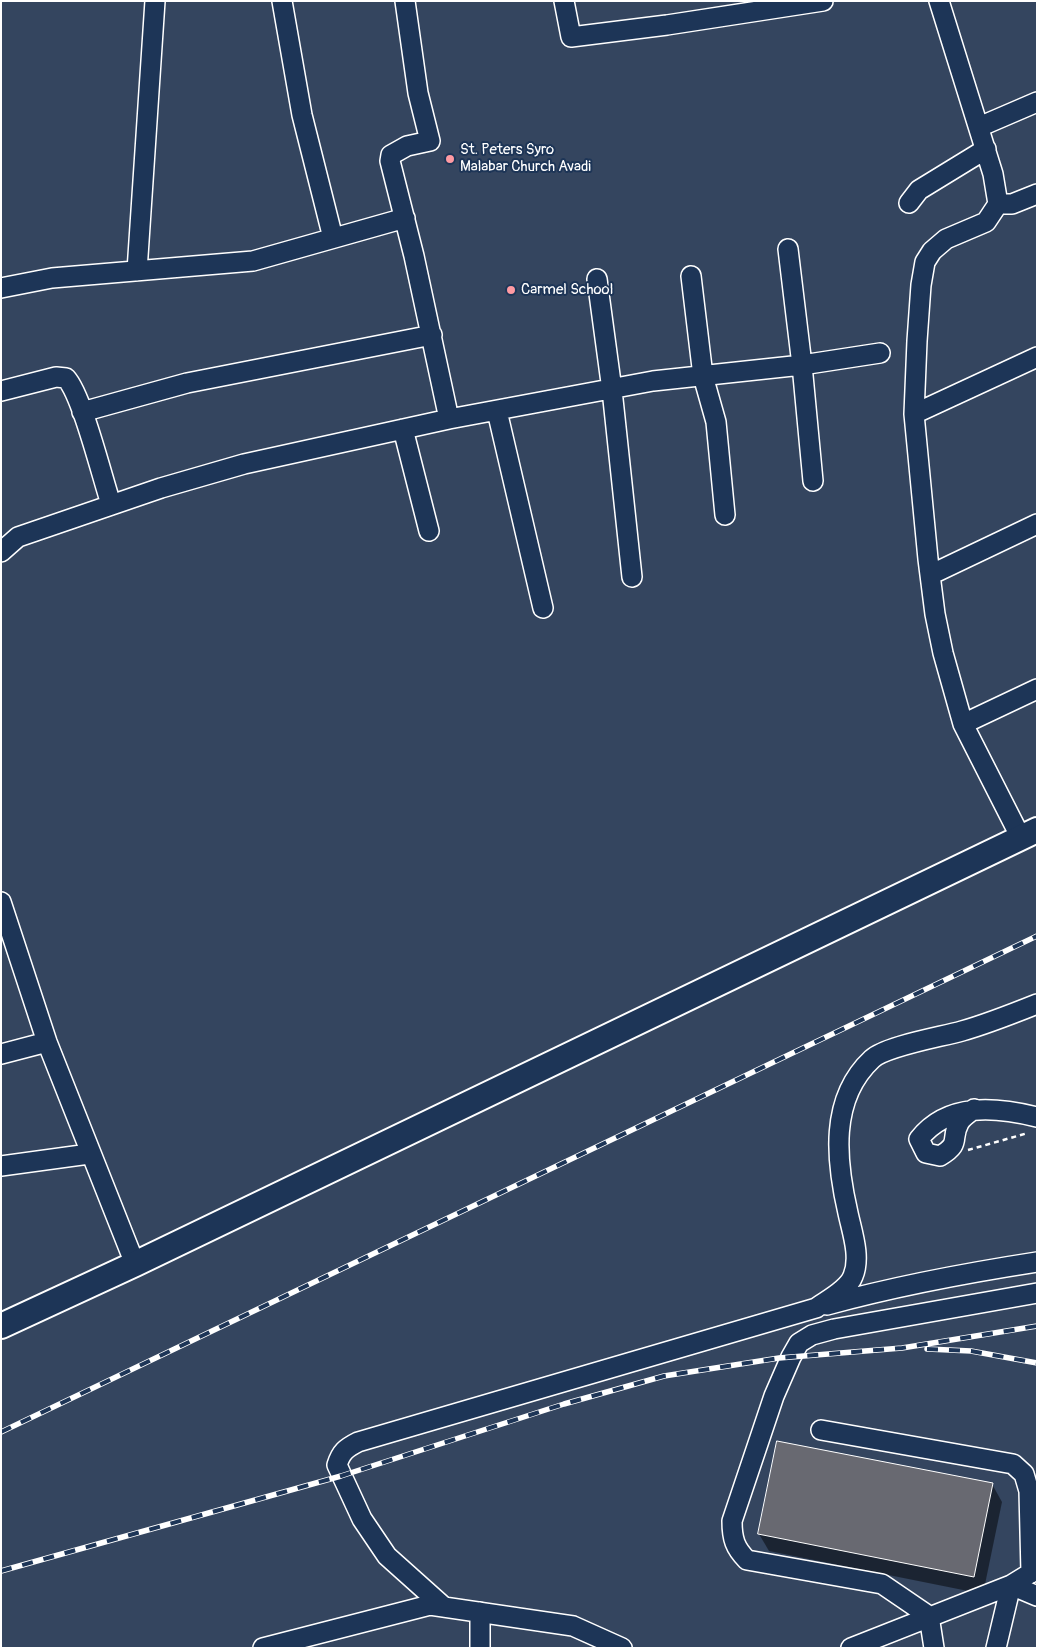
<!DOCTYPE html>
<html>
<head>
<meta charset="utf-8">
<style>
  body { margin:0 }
  #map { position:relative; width:1038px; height:1649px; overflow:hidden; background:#34455f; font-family:Pangolin,sans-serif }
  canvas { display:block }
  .frame { position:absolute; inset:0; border:2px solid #fff; pointer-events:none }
</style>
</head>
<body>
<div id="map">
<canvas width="1038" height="1649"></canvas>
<div class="frame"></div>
</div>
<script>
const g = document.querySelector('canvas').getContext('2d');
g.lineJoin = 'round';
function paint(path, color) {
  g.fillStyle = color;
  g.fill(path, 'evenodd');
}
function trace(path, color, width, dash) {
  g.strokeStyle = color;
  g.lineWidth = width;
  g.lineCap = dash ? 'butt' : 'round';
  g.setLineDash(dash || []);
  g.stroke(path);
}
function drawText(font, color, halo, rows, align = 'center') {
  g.font = font + ' Pangolin,sans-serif';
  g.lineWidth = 4;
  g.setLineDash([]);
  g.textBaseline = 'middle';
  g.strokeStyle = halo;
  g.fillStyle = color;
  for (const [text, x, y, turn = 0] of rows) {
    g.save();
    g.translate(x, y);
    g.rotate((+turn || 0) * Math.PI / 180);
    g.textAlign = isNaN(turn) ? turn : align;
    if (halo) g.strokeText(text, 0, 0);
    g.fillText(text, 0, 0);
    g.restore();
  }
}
paint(new Path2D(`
  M 992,1484 L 1002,1502 L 983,1594 L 769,1551 L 759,1534 Z`), '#0007');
const building = new Path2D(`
  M 777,1441 L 993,1483 L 974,1577 L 758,1534 Z`);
paint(building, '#686971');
trace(building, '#fff', 1);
const minor = new Path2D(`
  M 282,1 L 302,115 L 333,238
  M 405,1 L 418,93 L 430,141 L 407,146 L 391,155 L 390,161 L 414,256 L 449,419
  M 564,1 L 571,37 L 667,25 L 823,1
  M 939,1 L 993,174 L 998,204 L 986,222 L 946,239 L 932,251 L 925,262 L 921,285 L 917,341 L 914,414 L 928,559 L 935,614 L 943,653 L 963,724 L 1021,838
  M 979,127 L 1037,102
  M 909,203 L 919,190 L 986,149
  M 998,204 L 1012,204 L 1037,194
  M 788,249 L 802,365 L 813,481
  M 137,271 L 155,1
  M 691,276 L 703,376 L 716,422 L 725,515
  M 597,279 L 612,390 L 632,577
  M 1,288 L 52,278 L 253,261 L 405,218
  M 1,391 L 56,377 L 66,378 C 82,395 102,477 111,504
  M 497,411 L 543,608
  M 82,412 L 187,383 L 432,335
  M 914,414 L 1037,357
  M 403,429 L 429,531
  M 1,552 L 18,537 L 161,488 L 244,464 L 449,419 L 653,381 L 802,365 L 880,353
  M 930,575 L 1037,524
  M 963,724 L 1037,689
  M 1,902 L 47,1042 L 135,1264
  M 1,1054 L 47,1042
  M 974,1109 C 969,1113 962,1117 959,1123 C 950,1139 962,1143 940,1156 L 926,1153 L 919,1139 C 948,1102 996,1107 1037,1117
  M 1,1166 L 89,1154
  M 827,1305 C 896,1286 966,1273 1037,1262
  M 821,1430 L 1013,1464 L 1024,1474 L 1029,1491 L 1031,1573
  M 444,1607 L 387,1556 L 362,1519 L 337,1465 C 341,1452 346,1448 358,1442 L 816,1308 C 827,1300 848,1290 853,1276 C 861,1257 852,1232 848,1213 C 836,1161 829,1099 872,1059 C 886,1046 941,1037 962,1031 C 987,1024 1012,1014 1037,1004
  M 480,1612 L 480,1648
  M 263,1648 L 430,1605 L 573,1626 L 622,1648
  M 851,1648 L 1011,1585 L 1037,1569
  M 934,1648 L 929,1616 L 882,1584 L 747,1560 C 735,1548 732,1539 732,1521 L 774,1396 L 791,1357 L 799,1343 L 812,1335 L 834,1329 L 1037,1293
  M 996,1648 L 1011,1585 L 1037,1596`);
const major = new Path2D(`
  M 1,1326 L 135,1264 L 1037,830`);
trace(minor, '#fff', 22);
trace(major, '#fff', 28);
trace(new Path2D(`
  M 968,1150 L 1028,1133`), '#fff', 2.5, [5, 4]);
trace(minor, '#1d3557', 19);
trace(major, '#1d3557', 24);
const rail = new Path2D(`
  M 927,1349 L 971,1351 L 1037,1363
  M 1,1432 L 1037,936
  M 1,1571 L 341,1476 L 564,1404 L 664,1376 L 779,1358 L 902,1348 L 1037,1326`);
trace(rail, '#fff', 5.5);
trace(rail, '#1d3557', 4, [11]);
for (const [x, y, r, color] of [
  [450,159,5,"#ff9aa2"],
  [511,290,5,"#ff9aa2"]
]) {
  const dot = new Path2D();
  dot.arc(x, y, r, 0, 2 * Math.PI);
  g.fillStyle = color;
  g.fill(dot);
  trace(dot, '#1d3557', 2);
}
drawText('15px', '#fff', '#1d3557', [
  ["St. Peters Syro",460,150],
  ["Malabar Church Avadi",460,167],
  ["Carmel School",521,290]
], 'left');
</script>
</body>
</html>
